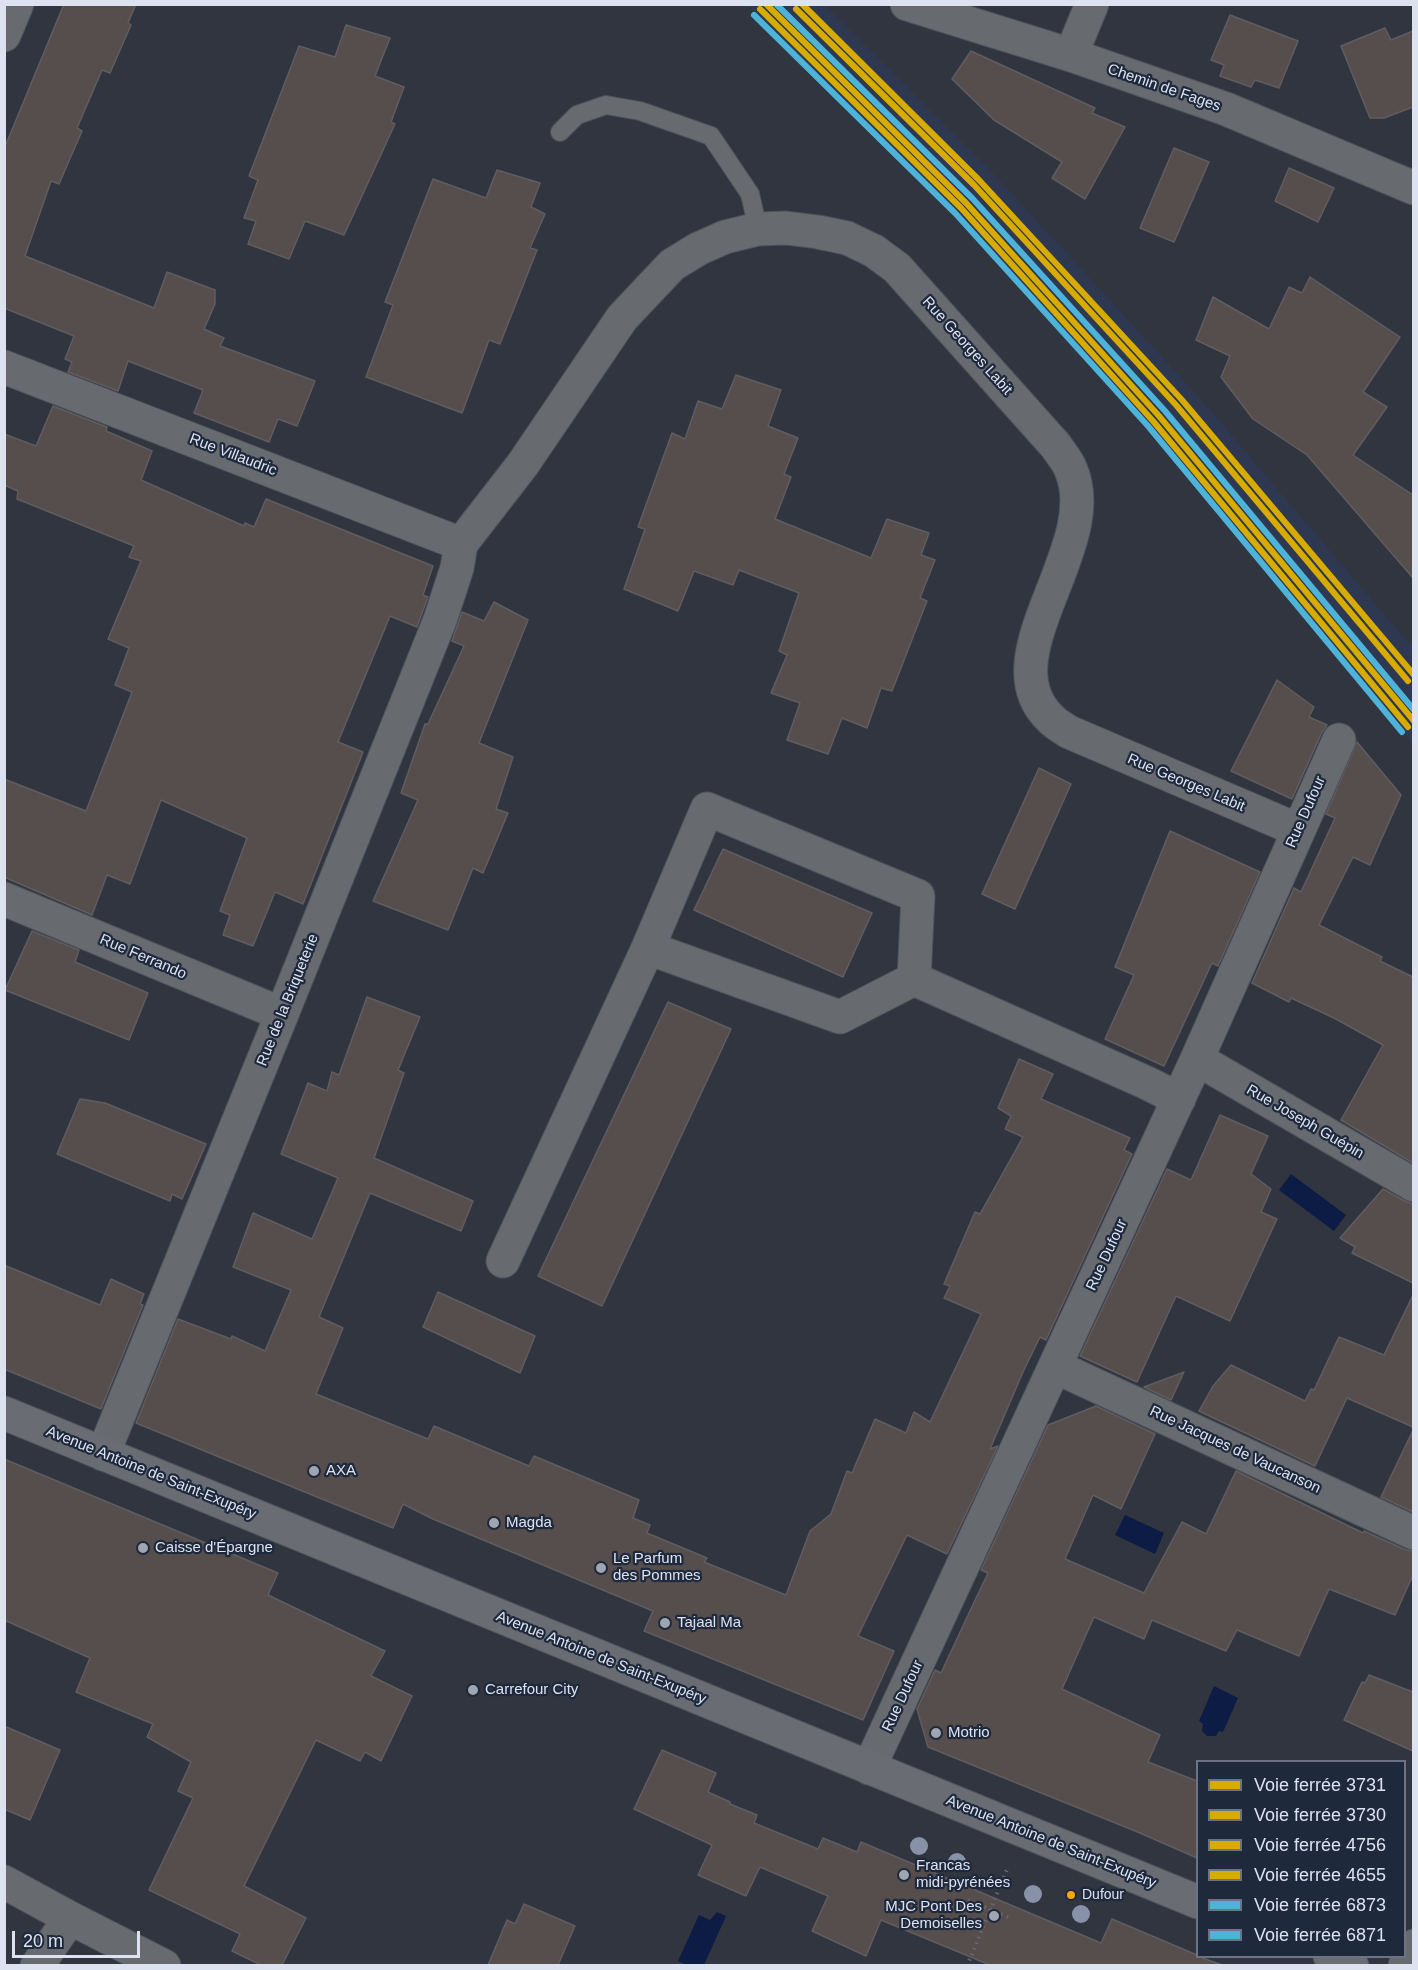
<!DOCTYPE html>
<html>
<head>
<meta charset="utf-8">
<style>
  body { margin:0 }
  #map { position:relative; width:1418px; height:1970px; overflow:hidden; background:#303540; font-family:Helvetica,sans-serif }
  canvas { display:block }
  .frame { position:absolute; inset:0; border:6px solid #dce2f0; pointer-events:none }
  .legend { position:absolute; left:1196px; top:1760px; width:210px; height:198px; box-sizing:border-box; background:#1f293c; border:2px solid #6b7384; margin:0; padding:8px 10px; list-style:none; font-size:18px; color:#dce2f0 }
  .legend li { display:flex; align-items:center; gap:12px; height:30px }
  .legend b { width:30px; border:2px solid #6b7384 }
  .scale { position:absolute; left:12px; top:1931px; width:128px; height:27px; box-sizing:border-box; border:3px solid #dce2f0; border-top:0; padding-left:8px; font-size:18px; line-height:21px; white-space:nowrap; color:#dce2f0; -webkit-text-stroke:4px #1f293c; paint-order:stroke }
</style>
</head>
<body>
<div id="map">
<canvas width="1418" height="1970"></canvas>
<div class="frame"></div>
<ul class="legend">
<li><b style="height:8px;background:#d8ab00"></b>Voie ferrée 3731</li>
<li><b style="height:8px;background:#d8ab00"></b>Voie ferrée 3730</li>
<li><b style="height:8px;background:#d8ab00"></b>Voie ferrée 4756</li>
<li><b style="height:8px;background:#d8ab00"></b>Voie ferrée 4655</li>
<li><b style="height:8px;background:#4db3d9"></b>Voie ferrée 6873</li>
<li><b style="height:8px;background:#4db3d9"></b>Voie ferrée 6871</li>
</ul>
<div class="scale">20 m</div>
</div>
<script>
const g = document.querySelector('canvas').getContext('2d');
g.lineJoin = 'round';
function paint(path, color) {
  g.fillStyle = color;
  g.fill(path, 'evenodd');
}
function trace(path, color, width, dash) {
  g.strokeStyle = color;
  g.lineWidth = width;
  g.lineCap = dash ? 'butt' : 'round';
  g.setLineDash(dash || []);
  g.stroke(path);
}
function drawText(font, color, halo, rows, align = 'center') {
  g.font = font + ' Helvetica,sans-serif';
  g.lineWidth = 4.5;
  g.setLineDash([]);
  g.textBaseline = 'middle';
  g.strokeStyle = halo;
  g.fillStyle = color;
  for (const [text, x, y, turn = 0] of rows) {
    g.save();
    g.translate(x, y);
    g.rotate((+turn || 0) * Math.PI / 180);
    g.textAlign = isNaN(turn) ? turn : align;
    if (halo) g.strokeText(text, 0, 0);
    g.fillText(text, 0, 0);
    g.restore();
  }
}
paint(new Path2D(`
  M 748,5 L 825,5 L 991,171 L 1197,395 L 1413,648 L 1413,744 L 1376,697 L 1143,426 L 946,203 Z`), '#2e3951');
paint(new Path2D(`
  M 1291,1174 L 1346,1215 L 1334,1231 L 1279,1190 Z
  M 1125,1515 L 1164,1533 L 1155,1554 L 1115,1535 Z
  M 1214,1686 L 1238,1698 L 1223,1732 L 1219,1731 L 1216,1736 L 1207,1736 L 1202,1731 L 1203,1724 L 1199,1721 Z
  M 717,1912 L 726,1916 L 704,1965 L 687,1965 L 678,1961 L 699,1915 L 710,1920 Z`), '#0d1c45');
const building = new Path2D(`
  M 64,4 L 136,4 L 128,23 L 131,25 L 110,73 L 102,70 L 77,128 L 82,131 L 59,184 L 51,181 L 25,256 L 154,308 L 167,272 L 215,290 L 215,304 L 204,329 L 224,338 L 220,346 L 315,381 L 297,426 L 278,419 L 269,442 L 194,413 L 203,390 L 128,361 L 118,391 L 68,372 L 72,362 L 65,359 L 74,336 L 4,308 L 4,149 Z
  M 1230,15 L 1298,41 L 1279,88 L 1255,80 L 1251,87 L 1220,76 L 1224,65 L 1211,60 Z
  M 346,25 L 390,38 L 375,76 L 404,87 L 391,122 L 395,124 L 344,235 L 305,221 L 289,259 L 248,244 L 256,221 L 244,218 L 258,180 L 249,176 L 299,46 L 335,57 Z
  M 1385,28 L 1391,40 L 1413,31 L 1413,107 L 1384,118 L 1370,118 L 1341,46 Z
  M 971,51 L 1095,108 L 1092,113 L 1125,127 L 1085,199 L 1052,178 L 1062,162 L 994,120 L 952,79 Z
  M 1174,148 L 1209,162 L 1174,242 L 1140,228 Z
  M 1289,168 L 1334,188 L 1318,222 L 1275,201 Z
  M 497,170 L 540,183 L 531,207 L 545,214 L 530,248 L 537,250 L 500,344 L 489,340 L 462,413 L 366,377 L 393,305 L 385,302 L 433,179 L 486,198 Z
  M 1310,277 L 1400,337 L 1363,392 L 1387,407 L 1353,455 L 1413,495 L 1413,578 L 1307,455 L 1253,419 L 1221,377 L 1230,356 L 1196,340 L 1213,297 L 1269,329 L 1289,287 L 1302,293 Z
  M 736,375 L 781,390 L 768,426 L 798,438 L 784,474 L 791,477 L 775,519 L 871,558 L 887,519 L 929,533 L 921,555 L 935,560 L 920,598 L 927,601 L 892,691 L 881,688 L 867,728 L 842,718 L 828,754 L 787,740 L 800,703 L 771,693 L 787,655 L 779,651 L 799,593 L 739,570 L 733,585 L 694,571 L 678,611 L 624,589 L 645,529 L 638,527 L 672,433 L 685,439 L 698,401 L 722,409 Z
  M 53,406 L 107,427 L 106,431 L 152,451 L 141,480 L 244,526 L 245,523 L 254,527 L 266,499 L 433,566 L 423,595 L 428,597 L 417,627 L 390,616 L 338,742 L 363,752 L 303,904 L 275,892 L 253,946 L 223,935 L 230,915 L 220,911 L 247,838 L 161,800 L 130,884 L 107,875 L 92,915 L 4,877 L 4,779 L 86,811 L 132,692 L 115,685 L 129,648 L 108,639 L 141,561 L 129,557 L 134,546 L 17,499 L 18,491 L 4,485 L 4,434 L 36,446 Z
  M 494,602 L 528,620 L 479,743 L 513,757 L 496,809 L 508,813 L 483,873 L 473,868 L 448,930 L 373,901 L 418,800 L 401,793 L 425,724 L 428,724 L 464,646 L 452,641 L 462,612 L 484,621 Z
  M 1277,680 L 1314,707 L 1309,717 L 1327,725 L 1322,732 L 1292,799 L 1231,771 Z
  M 1357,742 L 1401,795 L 1370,865 L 1353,857 L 1319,925 L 1382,957 L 1380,961 L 1413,977 L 1413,1163 L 1341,1120 L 1383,1045 L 1334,1018 L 1291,998 L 1289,1002 L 1252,983 L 1294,888 L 1301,892 L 1335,818 L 1326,814 Z
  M 1039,768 L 1071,784 L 1015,909 L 982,894 Z
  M 1170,831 L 1260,872 L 1218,966 L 1212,963 L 1164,1066 L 1105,1039 L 1134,975 L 1115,967 Z
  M 723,849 L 872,913 L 843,977 L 694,910 Z
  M 32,931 L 79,950 L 75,962 L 148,993 L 129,1040 L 5,990 Z
  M 367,997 L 420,1017 L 398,1070 L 404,1073 L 374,1158 L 473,1201 L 461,1231 L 370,1193 L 319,1317 L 343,1328 L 316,1394 L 428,1439 L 434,1426 L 529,1466 L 534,1456 L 639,1500 L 633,1518 L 650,1525 L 647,1533 L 707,1558 L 704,1562 L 786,1595 L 810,1531 L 831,1514 L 847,1471 L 852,1473 L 875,1419 L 906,1433 L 914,1412 L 930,1422 L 981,1314 L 944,1298 L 950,1286 L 944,1284 L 975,1212 L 980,1214 L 1023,1137 L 1005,1129 L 1011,1116 L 998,1108 L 1019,1059 L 1053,1074 L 1041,1099 L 1130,1138 L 1124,1150 L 1132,1154 L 1046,1340 L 1040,1337 L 1023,1372 L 990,1449 L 998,1446 L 947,1554 L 907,1535 L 858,1636 L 894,1651 L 863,1720 L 644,1631 L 653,1611 L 433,1519 L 403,1504 L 393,1528 L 136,1423 L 178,1319 L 231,1339 L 232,1336 L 265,1351 L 291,1290 L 233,1267 L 253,1213 L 312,1239 L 338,1178 L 281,1154 L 308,1083 L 327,1091 L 332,1072 L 339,1075 Z
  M 668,1002 L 731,1029 L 602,1306 L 538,1276 Z
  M 80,1099 L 105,1103 L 206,1144 L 182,1199 L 172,1194 L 170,1201 L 57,1154 Z
  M 1220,1115 L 1268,1136 L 1251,1174 L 1271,1189 L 1261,1212 L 1277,1219 L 1230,1321 L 1176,1296 L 1137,1382 L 1080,1356 L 1167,1169 L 1191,1180 Z
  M 1383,1189 L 1405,1201 L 1413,1204 L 1413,1283 L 1352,1253 L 1355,1247 L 1340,1238 Z
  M 4,1265 L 100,1305 L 111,1279 L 144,1294 L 140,1304 L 143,1305 L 101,1409 L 4,1369 Z
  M 438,1292 L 535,1336 L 520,1373 L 423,1327 Z
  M 1413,1295 L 1413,1427 L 1347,1398 L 1315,1466 L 1199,1411 L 1213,1386 L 1231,1365 L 1305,1401 L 1311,1389 L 1314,1390 L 1339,1337 L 1384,1355 Z
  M 1184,1372 L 1171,1400 L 1144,1387 Z
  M 1096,1406 L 1155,1434 L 1121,1509 L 1093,1495 L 1065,1559 L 1144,1593 L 1182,1522 L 1206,1534 L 1236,1471 L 1363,1533 L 1364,1531 L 1406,1550 L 1413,1551 L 1413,1575 L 1395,1615 L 1329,1589 L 1299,1656 L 1237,1630 L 1226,1651 L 1152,1620 L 1144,1639 L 1094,1617 L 1062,1689 L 1160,1735 L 1148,1762 L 1197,1781 L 1197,1858 L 1140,1833 L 928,1747 L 917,1709 L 935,1670 L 941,1673 L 969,1613 L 988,1573 L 981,1570 L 1048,1425 Z
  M 1413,1430 L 1413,1512 L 1381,1497 Z
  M 4,1459 L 278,1573 L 268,1595 L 385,1651 L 371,1676 L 412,1696 L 381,1761 L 365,1752 L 360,1761 L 316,1740 L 285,1803 L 244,1886 L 306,1918 L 282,1965 L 261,1965 L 232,1951 L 240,1934 L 149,1890 L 193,1798 L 178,1791 L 191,1762 L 147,1737 L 153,1724 L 76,1692 L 90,1658 L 4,1620 Z
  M 1369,1675 L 1413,1692 L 1413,1751 L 1344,1720 L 1362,1682 L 1365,1683 Z
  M 4,1726 L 60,1750 L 30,1820 L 4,1809 Z
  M 662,1750 L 716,1773 L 708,1792 L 730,1802 L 730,1804 L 757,1815 L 754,1823 L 818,1849 L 823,1838 L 857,1852 L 861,1842 L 1101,1943 L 1112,1919 L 1197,1955 L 1197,1956 L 1222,1965 L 990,1965 L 881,1920 L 866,1956 L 812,1931 L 828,1896 L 760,1867 L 746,1896 L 698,1875 L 712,1845 L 634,1809 Z
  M 524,1904 L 575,1926 L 558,1965 L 488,1965 L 507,1920 L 515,1924 Z`);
paint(building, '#554e4d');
trace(building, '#605d60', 1.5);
const lane = new Path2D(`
  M 560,132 L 577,115 L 606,105 L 640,111 L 711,136 L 750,194 L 758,229`);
const street = new Path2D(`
  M 907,4 L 1071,55 L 1226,109 L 1414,188
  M 4,35 L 17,4
  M 1071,55 L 1092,4
  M 4,367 L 461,544
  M 4,899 L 282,1014
  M 648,948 L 707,809 L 918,896 L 914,979
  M 1197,1059 L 1414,1185
  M 503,1261 L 648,948 L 840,1017 L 914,979 L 1147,1083 L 1179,1099
  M 1056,1367 L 1414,1533
  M 103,1454 L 282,1014 L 440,620 L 457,568 L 461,544 L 523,464 L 622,318 L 672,265 L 698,249 L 725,237 L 758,229 L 786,228 L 818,232 L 847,238 L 874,251 L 897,268 L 1056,446 C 1061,454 1068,461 1071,470 C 1104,547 986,657 1050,718 C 1055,724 1063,728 1069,732 L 1298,830
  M 869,1768 L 1197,1059 L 1339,740
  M 4,1882 L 70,1918 L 164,1966
  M 37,1966 L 70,1918
  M 1405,1966 L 1414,1946`);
const secondary = new Path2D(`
  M 4,1413 L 1198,1902
  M 1330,1956 L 1352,1966`);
trace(lane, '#4d525a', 20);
trace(street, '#4d525a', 35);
trace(secondary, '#4d525a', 35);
trace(new Path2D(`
  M 968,1900 L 1010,1918
  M 967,1966 L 1008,1867`), '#65686e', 4, [1.5, 4.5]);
trace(lane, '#676a6f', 18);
trace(street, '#676a6f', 33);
trace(secondary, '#696c73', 33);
trace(new Path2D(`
  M 766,4 L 966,203 L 1159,416 L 1414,721`), '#d8ab00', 6);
trace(new Path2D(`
  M 802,4 L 979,180 L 1182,400 L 1414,675`), '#d8ab00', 6);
trace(new Path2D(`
  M 796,9 L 974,185 L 1176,405 L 1408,681`), '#d8ab00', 6);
trace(new Path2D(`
  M 760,9 L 961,208 L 1153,421 L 1408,727`), '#d8ab00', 6);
trace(new Path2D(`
  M 776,4 L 972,198 L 1165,411 L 1414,710`), '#4db3d9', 6);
trace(new Path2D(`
  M 754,15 L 955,213 L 1148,426 L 1402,732`), '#4db3d9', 6);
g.fillStyle = '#8792a8';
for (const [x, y] of [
  [919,1846],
  [957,1862],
  [1033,1894],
  [1081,1914]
]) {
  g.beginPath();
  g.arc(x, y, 9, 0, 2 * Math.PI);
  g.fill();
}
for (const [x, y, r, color] of [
  [314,1471,6,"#a0a5b2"],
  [494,1523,6,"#a0a5b2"],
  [143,1548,6,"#a0a5b2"],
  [601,1568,6,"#a0a5b2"],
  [665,1623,6,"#a0a5b2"],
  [473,1690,6,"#a0a5b2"],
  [936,1733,6,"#a0a5b2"],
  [904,1875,6,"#a0a5b2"],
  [1071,1895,5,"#f7a600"],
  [994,1916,6,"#a0a5b2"]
]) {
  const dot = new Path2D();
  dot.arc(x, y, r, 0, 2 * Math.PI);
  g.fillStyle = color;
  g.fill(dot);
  trace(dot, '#1f293c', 2);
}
drawText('14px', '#dce2f0', '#1f293c', [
  ["Dufour",1082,1895]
], 'left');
drawText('15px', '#dce2f0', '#1f293c', [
  ["Chemin de Fages",1164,88,19],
  ["Rue Georges Labit",967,346,48],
  ["Rue Villaudric",233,455,21],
  ["Rue Georges Labit",1186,783,23],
  ["Rue Dufour",1306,812,-66],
  ["Rue Ferrando",143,957,23],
  ["Rue de la Briqueterie",288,1000,-68],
  ["Rue Joseph Guépin",1305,1122,30],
  ["Rue Dufour",1107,1255,-65],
  ["Rue Jacques de Vaucanson",1235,1450,25],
  ["Avenue Antoine de Saint-Exupéry",151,1473,22],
  ["Avenue Antoine de Saint-Exupéry",601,1658,22],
  ["Rue Dufour",903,1696,-65],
  ["Avenue Antoine de Saint-Exupéry",1051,1842,22]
]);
drawText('15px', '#dce2f0', '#1f293c', [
  ["AXA",326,1471],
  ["Magda",506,1523],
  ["Caisse d'Épargne",155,1548],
  ["Le Parfum",613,1559],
  ["des Pommes",613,1576],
  ["Tajaal Ma",677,1623],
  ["Carrefour City",485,1690],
  ["Motrio",948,1733],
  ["Francas",916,1866],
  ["midi-pyrénées",916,1883],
  ["MJC Pont Des",982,1907,"right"],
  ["Demoiselles",982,1924,"right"]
], 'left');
</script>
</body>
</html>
